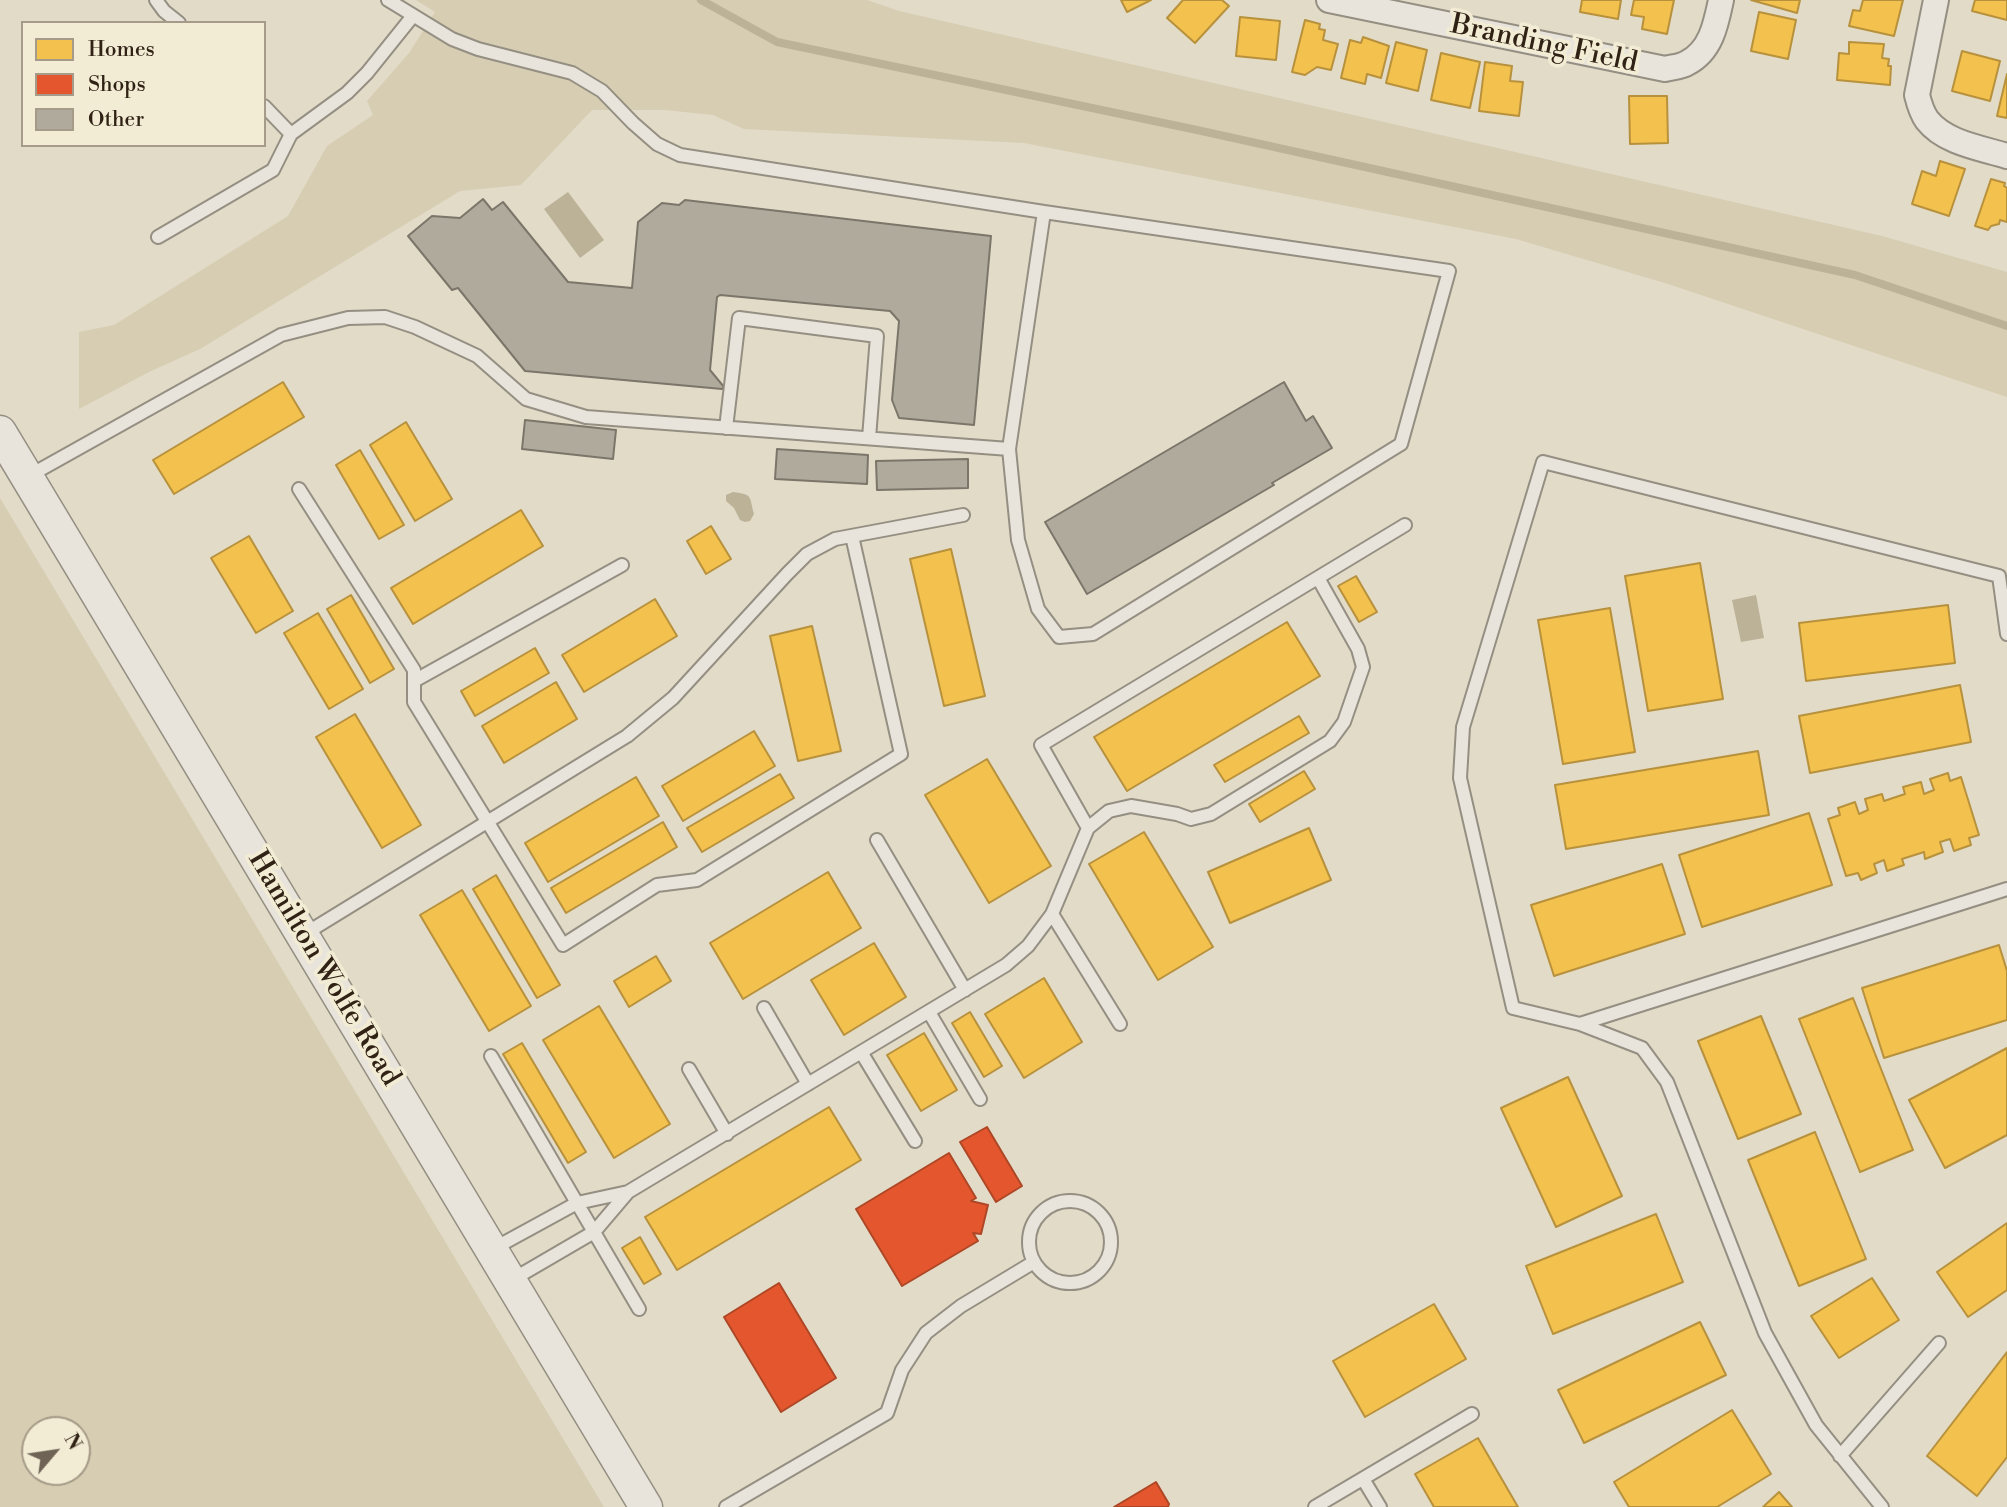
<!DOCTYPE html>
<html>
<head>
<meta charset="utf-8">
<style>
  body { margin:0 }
  #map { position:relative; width:2007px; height:1507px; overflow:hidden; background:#e2dbc8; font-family:"Libre Bodoni",serif }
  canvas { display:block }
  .legend { position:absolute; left:21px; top:21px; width:245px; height:126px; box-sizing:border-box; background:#f3ecd4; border:2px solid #a59b88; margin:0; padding:9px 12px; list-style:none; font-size:21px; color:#302215 }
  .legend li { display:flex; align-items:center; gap:14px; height:35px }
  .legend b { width:35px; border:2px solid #a59b88 }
  .north { position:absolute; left:21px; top:1416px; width:70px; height:70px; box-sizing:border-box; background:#f3ecd4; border:2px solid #a59b88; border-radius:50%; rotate:61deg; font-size:19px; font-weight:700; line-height:28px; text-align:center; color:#302215 }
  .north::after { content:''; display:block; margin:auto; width:24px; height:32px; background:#6e6354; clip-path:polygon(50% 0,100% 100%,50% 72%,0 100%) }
</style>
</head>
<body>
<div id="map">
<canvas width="2007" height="1507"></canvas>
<ul class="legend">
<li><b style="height:19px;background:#f2c14e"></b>Homes</li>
<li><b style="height:19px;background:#e4572e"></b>Shops</li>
<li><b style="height:19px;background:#afaa9c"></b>Other</li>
</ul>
<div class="north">N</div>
</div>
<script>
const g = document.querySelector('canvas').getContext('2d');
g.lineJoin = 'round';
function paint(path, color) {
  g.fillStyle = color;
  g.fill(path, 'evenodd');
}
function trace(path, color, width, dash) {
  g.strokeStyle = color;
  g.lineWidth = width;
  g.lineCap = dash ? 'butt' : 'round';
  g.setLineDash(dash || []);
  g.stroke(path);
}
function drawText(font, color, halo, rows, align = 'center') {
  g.font = font + ' "Libre Bodoni",serif';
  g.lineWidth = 7;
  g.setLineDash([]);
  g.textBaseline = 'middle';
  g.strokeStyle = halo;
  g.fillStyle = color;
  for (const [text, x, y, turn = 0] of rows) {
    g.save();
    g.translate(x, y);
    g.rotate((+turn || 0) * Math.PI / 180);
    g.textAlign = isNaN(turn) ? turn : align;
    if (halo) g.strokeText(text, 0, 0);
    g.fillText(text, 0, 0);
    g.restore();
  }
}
paint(new Path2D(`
  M 416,0 L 867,0 L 899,11 L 1882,236 L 2007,272 L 2007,397 L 1668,284 L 1516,239 L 1024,143 L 744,129 L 713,115 L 665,110 L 592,110 L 521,185 L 460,191 L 200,349 L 149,372 L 79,409 L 79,332 L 114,325 L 288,216 L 327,146 L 373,115 L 367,101 L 409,53 L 435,12 Z
  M 0,498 L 604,1507 L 0,1507 ZM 35,1430 L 77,1430 L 77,1472 L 35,1472 Z`), '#d6cdb2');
paint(new Path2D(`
  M 568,192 L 604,240 L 580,258 L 544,209 Z
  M 733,492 C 753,495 749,495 754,514 L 750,521 L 745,522 L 740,520 L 734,508 L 726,501 L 726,495 Z
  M 1756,595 L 1764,638 L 1741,642 L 1732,600 Z`), '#bcb298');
const homes = new Path2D(`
  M 1121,0 L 1151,0 L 1127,12 Z
  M 1183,0 L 1222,0 L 1229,6 L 1195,43 L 1167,18 Z
  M 1582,0 L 1621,0 L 1618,19 L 1580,12 Z
  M 1634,0 L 1674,0 L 1667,34 L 1642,29 L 1644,17 L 1631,15 Z
  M 1751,0 L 1800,0 L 1797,13 Z
  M 1863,0 L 1903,0 L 1894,36 L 1849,26 L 1853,10 L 1860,11 Z
  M 1975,0 L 2007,0 L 2007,20 L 1972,11 Z
  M 1759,12 L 1796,20 L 1788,59 L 1751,51 Z
  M 1240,17 L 1280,21 L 1276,60 L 1236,56 Z
  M 1305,20 L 1320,24 L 1319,29 L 1325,30 L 1323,40 L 1338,44 L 1331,70 L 1317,67 L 1305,75 L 1292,72 Z
  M 1363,37 L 1389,46 L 1381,78 L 1367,74 L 1365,84 L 1341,78 L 1350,40 L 1361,43 Z
  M 1396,42 L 1427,50 L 1418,91 L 1386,83 Z
  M 1849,42 L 1884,44 L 1882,58 L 1889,59 L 1888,66 L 1891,66 L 1890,85 L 1837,80 L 1839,53 L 1849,54 Z
  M 1962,51 L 2000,61 L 1990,101 L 1952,91 Z
  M 1441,53 L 1480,62 L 1470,108 L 1431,100 Z
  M 1485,62 L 1512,66 L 1510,81 L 1523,82 L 1519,116 L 1479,111 Z
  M 2007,74 L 2007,118 L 1997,116 Z
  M 1629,96 L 1667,96 L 1668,143 L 1630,144 Z
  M 1940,161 L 1965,169 L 1949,216 L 1912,204 L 1922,171 L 1936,176 Z
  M 1991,179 L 2005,183 L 2004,186 L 2007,188 L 2007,222 L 2000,220 L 1999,224 L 1991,226 L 1988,230 L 1975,226 Z
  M 283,382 L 304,417 L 174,494 L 153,460 Z
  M 406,422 L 452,499 L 415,521 L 370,445 Z
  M 360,450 L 404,525 L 379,539 L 336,465 Z
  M 521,510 L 543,546 L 413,624 L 391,588 Z
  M 711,526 L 731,559 L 706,574 L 687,541 Z
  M 249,536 L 293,611 L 256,633 L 211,558 Z
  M 951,549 L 985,696 L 944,706 L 910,559 Z
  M 1700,563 L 1723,699 L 1648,711 L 1625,576 Z
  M 1356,576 L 1377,612 L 1359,622 L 1338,586 Z
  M 351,595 L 394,669 L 370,683 L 327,609 Z
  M 655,599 L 677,636 L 584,692 L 562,655 Z
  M 1948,605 L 1955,663 L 1806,681 L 1799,623 Z
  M 1610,608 L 1635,752 L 1563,764 L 1538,620 Z
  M 318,613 L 363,689 L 329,709 L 284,633 Z
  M 1287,622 L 1320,676 L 1127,791 L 1094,737 Z
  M 812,626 L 841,751 L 798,761 L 770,636 Z
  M 535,648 L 549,673 L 475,716 L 461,691 Z
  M 556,682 L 577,719 L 504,763 L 482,726 Z
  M 1960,685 L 1971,742 L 1810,773 L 1799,716 Z
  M 355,714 L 421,825 L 382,848 L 316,737 Z
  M 1299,716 L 1309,733 L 1225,782 L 1214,765 Z
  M 754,731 L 775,766 L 683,821 L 662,786 Z
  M 1758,751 L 1769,815 L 1566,849 L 1555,785 Z
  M 987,759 L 1051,866 L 989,903 L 925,795 Z
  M 1304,771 L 1315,789 L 1260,822 L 1249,804 Z
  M 1948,773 L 1950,781 L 1961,777 L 1979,835 L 1969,838 L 1971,845 L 1954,851 L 1950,839 L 1940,842 L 1943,852 L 1925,859 L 1924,852 L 1902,859 L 1904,865 L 1887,871 L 1884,860 L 1874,864 L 1877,873 L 1861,880 L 1858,873 L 1846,876 L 1828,819 L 1840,815 L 1838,808 L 1855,802 L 1859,814 L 1868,810 L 1865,799 L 1882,794 L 1884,801 L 1905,794 L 1903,787 L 1921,782 L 1924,794 L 1934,790 L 1930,779 Z
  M 780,774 L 794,798 L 702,852 L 687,828 Z
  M 636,777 L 659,816 L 548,882 L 525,843 Z
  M 1809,813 L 1832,885 L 1702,927 L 1679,855 Z
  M 663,822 L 677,847 L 566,913 L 551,888 Z
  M 1309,828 L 1331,880 L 1230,923 L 1208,872 Z
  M 1144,832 L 1213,947 L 1158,980 L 1089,864 Z
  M 1662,864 L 1685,934 L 1554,976 L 1531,905 Z
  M 828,872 L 861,928 L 743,999 L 710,943 Z
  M 496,875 L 560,985 L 537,998 L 473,889 Z
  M 462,890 L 531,1006 L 489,1031 L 420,915 Z
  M 874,943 L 906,997 L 844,1035 L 811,980 Z
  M 1999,945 L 2007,971 L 2007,1020 L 1884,1058 L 1862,988 Z
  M 656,956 L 671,981 L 629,1007 L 614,981 Z
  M 1044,978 L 1082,1042 L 1024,1078 L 985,1014 Z
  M 1853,998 L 1913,1150 L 1860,1172 L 1799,1019 Z
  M 599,1006 L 670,1124 L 614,1158 L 543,1040 Z
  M 970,1012 L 1002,1066 L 984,1077 L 952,1023 Z
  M 1761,1016 L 1801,1114 L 1738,1139 L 1698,1041 Z
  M 924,1033 L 957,1090 L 921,1111 L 887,1055 Z
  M 522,1043 L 586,1152 L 568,1163 L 503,1054 Z
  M 2007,1048 L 2007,1135 L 1945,1168 L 1909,1100 Z
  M 1568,1077 L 1622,1196 L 1556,1227 L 1501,1108 Z
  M 829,1107 L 861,1160 L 677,1270 L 645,1217 Z
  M 1815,1132 L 1866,1259 L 1799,1286 L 1748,1160 Z
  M 1656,1214 L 1683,1282 L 1553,1334 L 1526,1266 Z
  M 2007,1223 L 2007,1290 L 1968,1317 L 1937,1272 Z
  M 640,1237 L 661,1274 L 644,1284 L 622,1248 Z
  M 1872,1278 L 1899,1320 L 1839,1358 L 1811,1316 Z
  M 1434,1304 L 1466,1359 L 1365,1417 L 1333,1361 Z
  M 1700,1322 L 1726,1375 L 1584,1443 L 1558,1390 Z
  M 2007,1352 L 2007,1457 L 1977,1496 L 1927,1456 Z
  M 1732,1410 L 1771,1474 L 1717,1507 L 1629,1507 L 1614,1482 Z
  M 1478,1438 L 1518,1507 L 1434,1507 L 1415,1474 Z
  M 1779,1492 L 1792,1507 L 1763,1507 Z`);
paint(homes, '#f2c14e');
trace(homes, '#b8913d', 2);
const shops = new Path2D(`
  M 987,1127 L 1022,1186 L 996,1202 L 960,1142 Z
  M 949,1153 L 976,1198 L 971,1201 L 988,1205 L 981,1234 L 973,1233 L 978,1241 L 902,1286 L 856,1209 Z
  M 779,1283 L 836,1378 L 781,1412 L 724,1317 Z
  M 1156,1482 L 1169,1504 L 1168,1507 L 1114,1507 Z`);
paint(shops, '#e4572e');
trace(shops, '#ae4726', 2);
trace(new Path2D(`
  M 701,0 L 777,42 L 1197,130 L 1855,275 L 2007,326`), '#bcb298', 8);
const building = new Path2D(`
  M 483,199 L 492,210 L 503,202 L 568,282 L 632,288 L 638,222 L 662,203 L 679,205 L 685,200 L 991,236 L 974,425 L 899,418 L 892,400 L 899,321 L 890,311 L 720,295 L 717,297 L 710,370 L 724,387 L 722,389 L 525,371 L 458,288 L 452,290 L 408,236 L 432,216 L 460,218 Z
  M 1284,382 L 1306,421 L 1313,416 L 1332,448 L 1272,483 L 1274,485 L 1087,594 L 1045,522 Z
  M 525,420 L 616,430 L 613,459 L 522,449 Z
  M 777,449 L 868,455 L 867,484 L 775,479 Z
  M 968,459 L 968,488 L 877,490 L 876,461 Z`);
paint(building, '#afaa9c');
trace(building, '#7b756a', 2);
const service = new Path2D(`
  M 156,0 L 164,11 L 179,23
  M 264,106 L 291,134 L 347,93 L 367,73 L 412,17
  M 158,237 L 273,170 L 291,134
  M 726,428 L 739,318 L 877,336 L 869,438
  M 1009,449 L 1018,540 L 1038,609 L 1059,637 L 1093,634 L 1401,444 L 1449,271 L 1044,212
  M 27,477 L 281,335 L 348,318 L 385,317 L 415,327 L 477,356 L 526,399 L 586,417 L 1009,449 L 1044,212 L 680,155 L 657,144 L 633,123 L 602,91 L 572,73 L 478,49 L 452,39 L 388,0
  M 299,489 L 414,670 L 414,702 L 563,945 L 657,885 L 697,880 L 901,754 L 852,536
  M 414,681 L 622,565
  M 1088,828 L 1041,745 L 1405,525
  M 877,840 L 965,990
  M 1052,914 L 1120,1024
  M 303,935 L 627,736 L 673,698 L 787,574 L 807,554 L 835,539 L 963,515
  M 764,1008 L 808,1084
  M 929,1012 L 980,1099
  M 1580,1024 L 2007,889
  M 861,1052 L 915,1141
  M 491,1056 L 639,1309
  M 689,1069 L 727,1134
  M1029 1242a41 41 0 1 1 82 0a41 41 0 1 1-82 0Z
  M 491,1250 L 577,1203 L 628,1192
  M 510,1281 L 594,1232 L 628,1192 L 1006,965 L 1028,946 L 1052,914 L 1088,828 L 1109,811 L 1131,806 L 1177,814 L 1191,819 L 1211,814 L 1330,741 L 1344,722 L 1363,667 L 1358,649 L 1318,578
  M 1840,1456 L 1939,1343
  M 1363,1479 L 1380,1507
  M 726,1507 L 887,1413 L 902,1370 L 926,1333 L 961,1306 L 1034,1262
  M 1315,1507 L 1472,1414
  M 1882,1507 L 1816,1425 L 1765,1333 L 1667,1082 L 1642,1048 L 1580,1024 L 1513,1008 L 1460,778 L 1463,727 L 1543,462 L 1999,576 L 2007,634`);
const minor = new Path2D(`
  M 1329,0 L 1665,69 C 1672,67 1681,67 1687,63 C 1711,51 1716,24 1721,0
  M 1936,0 L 1917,95 C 1919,103 1922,113 1927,120 C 1945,143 1981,148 2007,156`);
const tertiary = new Path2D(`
  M 0,432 L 646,1507`);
trace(service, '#948f82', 16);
trace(minor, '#948f82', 28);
trace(tertiary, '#948f82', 35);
trace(service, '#e8e4db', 12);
trace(minor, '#e8e4db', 24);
trace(tertiary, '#e8e4db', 32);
drawText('28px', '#302215', '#f3ecd4', [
  ["Branding Field",1544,45,12],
  ["Hamilton Wolfe Road",323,969,59]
]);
</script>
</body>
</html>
